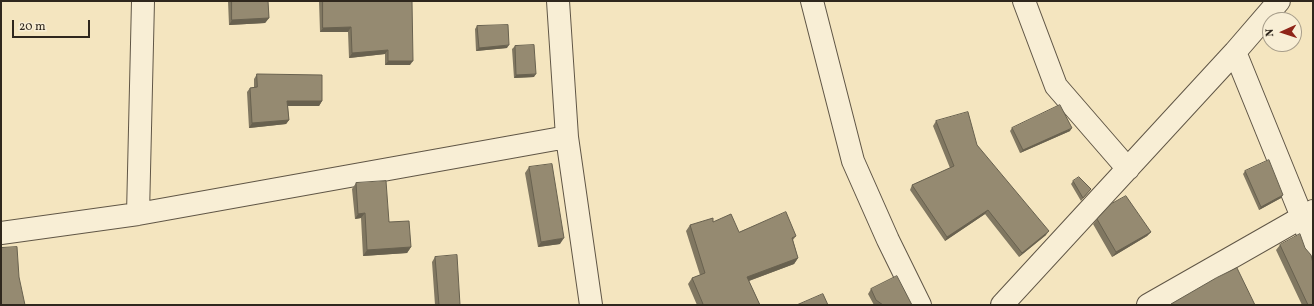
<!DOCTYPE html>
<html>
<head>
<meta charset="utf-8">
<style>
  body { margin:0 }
  #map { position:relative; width:1314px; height:306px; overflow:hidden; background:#f4e5bf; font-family:Vollkorn,serif }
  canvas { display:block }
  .frame { position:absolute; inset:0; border:2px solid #2f271d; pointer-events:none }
  .north { position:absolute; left:1262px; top:12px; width:40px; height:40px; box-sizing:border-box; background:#f8eed5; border:1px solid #a89e8b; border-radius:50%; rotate:267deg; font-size:11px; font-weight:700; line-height:16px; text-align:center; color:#2f271d }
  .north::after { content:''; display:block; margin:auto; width:14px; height:18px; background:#8f2418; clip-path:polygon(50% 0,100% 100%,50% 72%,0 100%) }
  .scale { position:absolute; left:12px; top:20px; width:78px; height:18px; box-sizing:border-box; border:2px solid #2f271d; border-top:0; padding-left:5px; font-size:12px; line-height:14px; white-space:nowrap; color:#2f271d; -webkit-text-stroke:3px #f8eed5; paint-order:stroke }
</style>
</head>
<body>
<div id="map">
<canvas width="1314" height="306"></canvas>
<div class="frame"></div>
<div class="north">N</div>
<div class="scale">20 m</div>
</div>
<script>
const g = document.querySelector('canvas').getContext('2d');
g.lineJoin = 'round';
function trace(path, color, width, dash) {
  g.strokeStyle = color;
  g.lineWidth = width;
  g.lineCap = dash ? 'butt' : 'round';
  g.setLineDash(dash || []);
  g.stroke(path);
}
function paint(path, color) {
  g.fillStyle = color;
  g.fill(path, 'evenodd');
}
const minor = new Path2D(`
  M 558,1 L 567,137 L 591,305
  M 812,1 L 853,161 L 888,240 L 920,305
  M 1024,1 L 1056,86 L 1128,169
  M 1235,52 L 1302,217 L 1313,249
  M 138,214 L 143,1
  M 1,233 L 138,214 L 567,137
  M 1002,305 L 1235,52 L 1279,1
  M 1148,305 L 1313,211`);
trace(minor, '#605646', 24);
trace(minor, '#f8eed5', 22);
paint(new Path2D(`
  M 228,1 L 285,1 L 268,2 L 269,18 L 265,23 L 229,25 Z
  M 319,1 L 412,1 L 410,65 L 385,65 L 385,54 L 349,58 L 348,32 L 320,32 Z
  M 477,26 L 507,48 L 476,51 L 475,29 Z
  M 515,46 L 534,77 L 514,78 L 512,49 Z
  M 257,74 L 322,101 L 319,106 L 288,106 L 289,120 L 286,124 L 249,128 L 247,92 L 250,88 L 254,87 L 254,79 Z
  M 936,121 L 977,145 L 1046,235 L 1019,257 L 985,214 L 945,241 L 910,190 L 912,185 L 950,168 L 933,126 Z
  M 1012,128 L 1070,131 L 1020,153 L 1010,131 Z
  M 529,167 L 560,244 L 538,247 L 525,173 Z
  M 1245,171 L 1281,198 L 1259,210 L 1243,174 Z
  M 1073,181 L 1091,189 L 1081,201 L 1071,184 Z
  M 356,183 L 411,247 L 407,253 L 363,256 L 361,218 L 355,219 L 352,189 Z
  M 1097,219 L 1151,232 L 1147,236 L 1112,257 L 1093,224 Z
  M 713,222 L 739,232 L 796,236 L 793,240 L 798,258 L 794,264 L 749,281 L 760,305 L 697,305 L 688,284 L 692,278 L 700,275 L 686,231 L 690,225 Z
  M 1280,245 L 1305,248 L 1313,305 L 1302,305 L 1276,250 Z
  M 435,257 L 460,305 L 435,305 L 432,262 Z
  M 871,289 L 912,305 L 874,305 L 868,294 Z`), '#807761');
paint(new Path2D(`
  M 266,1 L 285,1 L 265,2 Z
  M 269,18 L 265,23 L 229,25 L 232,20 Z
  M 351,27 L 348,32 L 320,32 L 323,28 Z
  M 509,45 L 507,48 L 476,51 L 479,48 Z
  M 388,50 L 385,54 L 349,58 L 352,53 Z
  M 388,61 L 413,61 L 410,65 L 385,65 Z
  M 536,74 L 534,77 L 514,78 L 516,75 Z
  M 287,101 L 322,101 L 319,106 L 284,106 Z
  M 289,120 L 286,124 L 249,128 L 252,123 Z
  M 1072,128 L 1070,131 L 1020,153 L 1023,150 Z
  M 1283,195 L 1281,198 L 1259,210 L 1261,207 Z
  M 988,210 L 985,214 L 945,241 L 947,237 Z
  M 365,213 L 361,218 L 355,219 L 358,214 Z
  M 1049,231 L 1046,235 L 1019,257 L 1022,253 Z
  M 1151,232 L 1147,236 L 1112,257 L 1116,252 Z
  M 564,238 L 560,244 L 538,247 L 541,242 Z
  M 411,247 L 407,253 L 363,256 L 367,250 Z
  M 798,258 L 794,264 L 743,283 L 747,277 Z`), '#68614f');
const building = new Path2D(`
  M 232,1 L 268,1 L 269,18 L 232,20 Z
  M 323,1 L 412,1 L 413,61 L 388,61 L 388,50 L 352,53 L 351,27 L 323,28 Z
  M 508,25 L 509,45 L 479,48 L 477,26 Z
  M 534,45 L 536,74 L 516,75 L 515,46 Z
  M 257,74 L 322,75 L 322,101 L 287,101 L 289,120 L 252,123 L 250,88 L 257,87 Z
  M 1060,105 L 1072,128 L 1023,150 L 1012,128 Z
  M 968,112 L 977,145 L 1049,231 L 1022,253 L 988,210 L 947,237 L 912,185 L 954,166 L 936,121 Z
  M 1269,160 L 1283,195 L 1261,207 L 1245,171 Z
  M 552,164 L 564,238 L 541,242 L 529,167 Z
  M 1079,177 L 1091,189 L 1083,198 L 1073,181 Z
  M 386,181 L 389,222 L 409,221 L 411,247 L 367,250 L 365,213 L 358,214 L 356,183 Z
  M 1126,196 L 1151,232 L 1116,252 L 1097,219 L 1111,204 Z
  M 786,212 L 796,236 L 792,238 L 798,258 L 747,277 L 760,305 L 700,305 L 703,304 L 692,278 L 705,273 L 690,225 L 713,218 L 713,222 L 731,214 L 739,232 Z
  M 1300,234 L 1305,248 L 1311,255 L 1313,263 L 1313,305 L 1308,305 L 1280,245 Z
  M 17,247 L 19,277 L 25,305 L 1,305 L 1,248 Z
  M 457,255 L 460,305 L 439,305 L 435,257 Z
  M 1237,268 L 1255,305 L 1171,305 L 1171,304 L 1216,278 Z
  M 897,276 L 912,305 L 883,305 L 876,300 L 871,289 Z
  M 823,294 L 828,305 L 797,305 Z`);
paint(building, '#958a71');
trace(building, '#68614f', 1);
</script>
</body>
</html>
